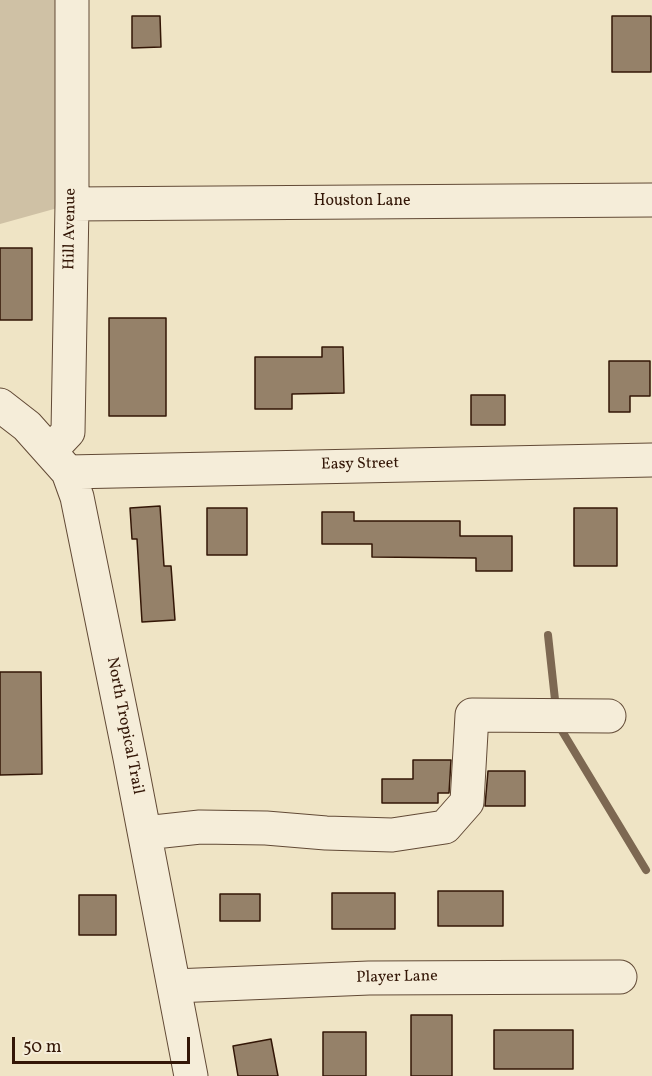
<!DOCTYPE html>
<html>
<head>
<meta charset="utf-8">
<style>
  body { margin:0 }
  #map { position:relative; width:652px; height:1076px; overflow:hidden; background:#efe4c5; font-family:Vollkorn,serif }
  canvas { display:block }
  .scale { position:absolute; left:12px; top:1037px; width:178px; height:27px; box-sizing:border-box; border:3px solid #331606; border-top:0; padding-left:8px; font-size:18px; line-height:21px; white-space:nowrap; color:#331606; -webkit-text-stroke:4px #f5edd9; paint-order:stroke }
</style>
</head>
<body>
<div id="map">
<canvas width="652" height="1076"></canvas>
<div class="scale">50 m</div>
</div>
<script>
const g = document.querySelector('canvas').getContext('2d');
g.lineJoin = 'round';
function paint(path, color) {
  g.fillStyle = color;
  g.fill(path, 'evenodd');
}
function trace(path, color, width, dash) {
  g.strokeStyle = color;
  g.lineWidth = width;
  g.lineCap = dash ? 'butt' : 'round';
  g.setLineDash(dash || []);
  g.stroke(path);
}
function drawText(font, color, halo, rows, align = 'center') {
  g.font = font + ' Vollkorn,serif';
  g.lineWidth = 4.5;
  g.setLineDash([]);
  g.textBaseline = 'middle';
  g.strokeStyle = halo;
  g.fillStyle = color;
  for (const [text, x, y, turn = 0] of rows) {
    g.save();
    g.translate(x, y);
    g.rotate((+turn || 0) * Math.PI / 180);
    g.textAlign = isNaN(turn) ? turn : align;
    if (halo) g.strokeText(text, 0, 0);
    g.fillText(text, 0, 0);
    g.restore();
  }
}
paint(new Path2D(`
  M 0,0 L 72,0 L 72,204 L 0,224 Z`), '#cfc1a5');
trace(new Path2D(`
  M 548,635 L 556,709
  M 559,726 L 646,870`), '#7d6852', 8);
const building = new Path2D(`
  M 132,16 L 160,16 L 161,47 L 132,48 Z
  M 612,16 L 651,16 L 651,72 L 612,72 Z
  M 0,248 L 32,248 L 32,320 L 0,320 Z
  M 109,318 L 166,318 L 166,416 L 109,416 Z
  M 322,347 L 343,347 L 344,393 L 292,394 L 292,409 L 255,409 L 255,357 L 322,357 Z
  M 609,361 L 650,361 L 650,396 L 630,396 L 630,412 L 609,412 Z
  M 471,395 L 505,395 L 505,425 L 471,425 Z
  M 160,506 L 164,566 L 171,566 L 175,620 L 142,622 L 137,539 L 132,539 L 130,508 Z
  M 207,508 L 247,508 L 247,555 L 207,555 Z
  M 574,508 L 617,508 L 617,566 L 574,566 Z
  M 322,512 L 354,512 L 354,521 L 460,521 L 460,536 L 512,536 L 512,571 L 476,571 L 476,558 L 372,557 L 372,544 L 322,544 Z
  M 0,672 L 41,672 L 42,774 L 0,775 Z
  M 413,760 L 451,760 L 449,793 L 438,793 L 438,803 L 382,803 L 382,779 L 413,779 Z
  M 488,771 L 525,771 L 525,806 L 485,806 Z
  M 438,891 L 503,891 L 503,926 L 438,926 Z
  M 332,893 L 395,893 L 395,929 L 332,929 Z
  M 220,894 L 260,894 L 260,921 L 220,921 Z
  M 79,895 L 116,895 L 116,935 L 79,935 Z
  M 411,1015 L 452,1015 L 452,1076 L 411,1076 Z
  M 494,1030 L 573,1030 L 573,1069 L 494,1069 Z
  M 323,1032 L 366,1032 L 366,1076 L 323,1076 Z
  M 271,1039 L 278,1076 L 238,1076 L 233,1046 Z`);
paint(building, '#958169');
trace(building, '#331606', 1.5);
const minor = new Path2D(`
  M 72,204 L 652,200
  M 0,405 L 27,426 L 68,472 L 77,497 L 130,758 L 191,1076
  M 50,451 L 68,432 L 72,204 L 72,0
  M 68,472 L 652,460
  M 145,833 L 200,827 L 266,828 L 326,833 L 392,835 L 445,827 L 467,802 L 472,715 L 609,716
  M 174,986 L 369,978 L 620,977`);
trace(minor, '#624a36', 35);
trace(minor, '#f5edd9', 33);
drawText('16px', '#331606', '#f5edd9', [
  ["Houston Lane",362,202],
  ["Hill Avenue",71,229,-89],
  ["Easy Street",360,465,-1],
  ["North Tropical Trail",124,726,79],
  ["Player Lane",397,978,-1]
]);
</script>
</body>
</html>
